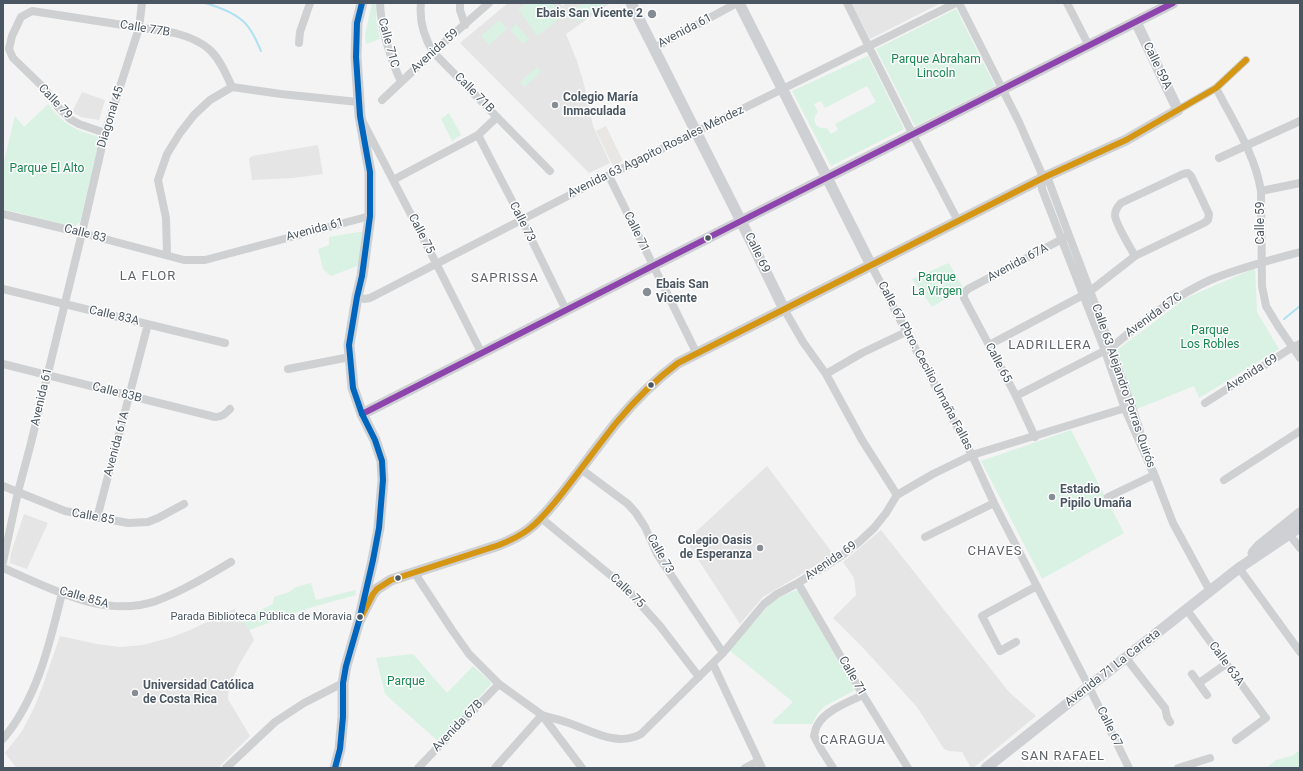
<!DOCTYPE html>
<html>
<head>
<meta charset="utf-8">
<style>
  body { margin:0 }
  #map { position:relative; width:1303px; height:771px; overflow:hidden; background:#f4f4f4; font-family:Roboto,sans-serif }
  canvas { display:block }
  .frame { position:absolute; inset:0; border:4px solid #4a5661; pointer-events:none }
</style>
</head>
<body>
<div id="map">
<canvas width="1303" height="771"></canvas>
<div class="frame"></div>
</div>
<script>
const g = document.querySelector('canvas').getContext('2d');
g.lineJoin = 'round';
function paint(path, color) {
  g.fillStyle = color;
  g.fill(path, 'evenodd');
}
function trace(path, color, width, dash) {
  g.strokeStyle = color;
  g.lineWidth = width;
  g.lineCap = dash ? 'butt' : 'round';
  g.setLineDash(dash || []);
  g.stroke(path);
}
function drawText(font, color, halo, rows, align = 'center') {
  g.font = font + ' Roboto,sans-serif';
  g.lineWidth = 3;
  g.setLineDash([]);
  g.textBaseline = 'middle';
  g.strokeStyle = halo;
  g.fillStyle = color;
  for (const [text, x, y, turn = 0] of rows) {
    g.save();
    g.translate(x, y);
    g.rotate((+turn || 0) * Math.PI / 180);
    g.textAlign = isNaN(turn) ? turn : align;
    if (halo) g.strokeText(text, 0, 0);
    g.fillText(text, 0, 0);
    g.restore();
  }
}
paint(new Path2D(`
  M 606,126 L 623,161 L 613,166 L 596,131 Z`), '#e8e7e3');
paint(new Path2D(`
  M 508,3 L 560,3 L 562,6 L 566,3 L 610,3 L 566,34 L 577,61 L 584,84 L 593,126 L 610,163 L 589,173 L 460,43 Z
  M 851,3 L 941,3 L 870,39 Z
  M 82,92 L 105,100 L 99,120 L 81,117 L 72,112 Z
  M 318,145 L 323,174 L 293,178 L 252,180 L 249,159 L 252,156 Z
  M 767,466 L 834,555 L 763,597 L 740,624 L 686,541 Z
  M 24,514 L 48,523 L 27,569 L 10,563 L 11,553 Z
  M 881,530 L 1009,692 L 1036,716 L 973,768 L 971,768 L 962,752 L 949,751 L 944,749 L 917,707 L 865,650 L 833,618 L 856,595 L 854,578 L 843,562 Z
  M 234,609 L 248,627 L 254,640 L 240,663 L 229,686 L 228,699 L 250,736 L 218,768 L 16,768 L 5,753 L 22,731 L 34,708 L 43,685 L 60,636 L 97,644 L 120,647 L 143,645 L 169,638 L 188,631 Z`), '#e6e5e6');
paint(new Path2D(`
  M 372,3 L 377,3 L 376,19 L 380,39 L 366,44 L 365,35 Z
  M 526,3 L 552,3 L 562,17 L 537,36 L 518,9 Z
  M 583,3 L 607,3 L 579,21 L 569,18 L 567,14 Z
  M 956,9 L 995,86 L 915,126 L 876,49 Z
  M 499,20 L 507,29 L 489,45 L 481,36 Z
  M 516,24 L 529,39 L 523,44 L 510,30 Z
  M 868,56 L 904,129 L 831,166 L 792,91 ZM 867,86 L 876,102 L 835,124 L 838,130 L 831,134 L 827,128 C 816,130 810,120 818,112 L 814,104 L 821,101 L 825,108 Z
  M 537,67 L 541,72 L 525,87 L 520,82 Z
  M 48,104 C 65,126 75,130 100,137 L 80,222 L 74,227 L 3,209 L 3,165 L 15,116 L 24,127 Z
  M 449,113 L 461,135 L 452,141 L 441,119 Z
  M 365,231 L 360,265 L 331,276 L 323,269 L 318,249 L 329,245 L 329,237 Z
  M 949,263 L 963,288 L 932,307 L 912,279 Z
  M 1255,268 L 1257,312 L 1279,349 L 1199,398 L 1194,386 L 1137,409 L 1117,350 L 1186,298 Z
  M 1071,430 L 1124,533 L 1042,579 L 981,461 Z
  M 311,583 L 316,600 L 355,590 L 356,595 L 309,608 L 249,630 L 241,619 L 273,604 L 274,597 L 289,592 L 296,587 Z
  M 797,590 L 799,591 L 855,690 L 825,706 L 818,713 L 812,724 L 774,724 L 772,722 L 793,702 L 729,650 L 773,601 L 786,594 Z
  M 413,654 L 447,693 L 473,666 L 492,683 L 439,742 L 385,694 L 376,658 Z
  M 1300,750 L 1300,768 L 1266,768 L 1276,760 L 1292,756 Z`), '#d9f2e3');
trace(new Path2D(`
  M 205,3 C 219,7 235,13 245,23 C 253,31 257,42 261,51
  M 1284,319 L 1300,306`), '#aee2f0', 2);
trace(new Path2D(`
  M 380,3 C 381,30 390,57 401,82
  M 421,3 C 419,21 424,37 433,52 L 550,171
  M 460,3 L 460,10 L 465,25
  M 847,3 L 913,135 L 958,221
  M 959,3 L 1019,122 L 1041,172 L 1042,189 L 1105,351 L 1125,409 L 1154,475
  M 1067,3 L 1089,46
  M 299,43 L 300,32 L 310,3
  M 654,48 L 737,3
  M 232,87 L 281,94 L 358,102
  M 1216,88 C 1233,121 1255,154 1261,191 L 1262,286 L 1266,306 L 1278,326 L 1300,358
  M 382,100 L 433,52 L 489,3
  M 1178,110 L 1216,88 L 1246,60
  M 364,124 L 436,263 L 481,352
  M 105,133 L 79,124 L 70,119 L 58,107 L 46,90 L 13,58 L 9,49 L 12,36 L 21,17 L 32,11 L 175,33 C 211,43 217,54 232,87
  M 478,135 L 522,220 L 566,310
  M 1219,158 L 1300,121
  M 609,176 L 696,352
  M 1047,176 C 1078,261 1112,345 1140,431
  M 393,180 L 478,135 L 497,117
  M 1261,191 L 1300,183
  M 3,214 L 82,233 L 184,260 L 205,260 L 370,216
  M 167,254 L 166,218 L 158,180 L 167,154 L 180,133 L 194,115 L 210,100 L 232,87
  M 871,265 L 972,455 L 994,503 L 1089,687 L 1129,768
  M 3,289 L 225,343
  M 357,297 L 364,299 L 370,298 L 597,181 L 956,3
  M 784,309 L 803,342 L 826,374 L 862,440 L 897,495
  M 989,345 L 1089,292 L 1135,256 L 1204,223 L 1208,220 L 1209,214 L 1191,176 L 1188,173 L 1183,174 L 1121,203 C 1118,206 1115,210 1115,215 C 1115,223 1130,247 1135,256
  M 3,364 L 215,417 C 222,417 225,414 230,409
  M 288,369 L 350,357
  M 826,374 L 862,353 L 906,332
  M 1016,396 L 1112,347 C 1139,324 1177,295 1210,280 C 1238,268 1270,260 1300,252
  M 1205,403 L 1293,347 L 1300,344
  M 1035,437 L 1016,396 L 964,298 L 964,293 L 968,289 L 1066,237
  M 581,469 L 628,504 L 636,513 L 645,527 L 657,554 L 723,653
  M 1153,471 L 1173,523 L 1210,591
  M 1224,480 L 1300,431
  M 3,486 L 65,511 L 128,523 L 148,522 L 158,518 L 184,504
  M 1108,497 L 1154,475
  M 97,518 L 148,324
  M 541,518 L 626,588 L 660,626 L 699,677
  M 1289,534 L 1300,548
  M 925,537 L 994,503
  M 3,562 L 18,492 L 31,443 L 82,233 L 105,133 L 139,28 L 142,3
  M 3,568 C 50,588 104,619 156,601 C 183,591 207,576 231,562
  M 1239,568 L 1300,652
  M 414,572 L 452,630 L 469,654 L 499,684 L 542,715 L 582,768
  M 798,583 L 863,695 L 908,768
  M 1187,610 L 1266,718 L 1236,740
  M 1016,642 L 1000,651 L 982,616 L 1037,586
  M 1126,658 L 1165,708 L 1167,717 L 1170,722
  M 713,664 L 762,768
  M 1192,674 L 1207,695
  M 1199,683 L 1226,664
  M 3,739 C 37,699 50,643 62,593
  M 226,768 L 275,722 L 304,703 L 343,683
  M 418,768 L 499,684
  M 495,768 L 542,715 C 551,718 561,720 569,723 C 592,731 617,747 641,734 L 723,653 L 764,604 L 777,594 L 798,583 L 841,556 L 859,542 L 874,528 L 886,513 L 897,495 L 933,474 L 972,455 L 1132,406
  M 745,768 L 758,761
  M 833,768 L 821,749 L 814,736 C 815,733 815,729 817,726 C 824,711 848,702 863,695
  M 1178,768 L 1210,758`), '#ced0d2', 8);
trace(new Path2D(`
  M 631,3 L 741,221 L 784,309
  M 739,3 L 871,265
  M 362,414 C 631,275 903,140 1173,3
  M 1253,553 L 1259,546 L 1300,513
  M 359,621 L 373,594 L 377,589 L 391,580 L 499,545 C 509,541 520,536 529,529 C 541,520 550,508 560,496 C 579,472 597,447 616,423 C 635,400 655,380 678,363 L 1047,176 L 1126,140 L 1178,110 L 1136,22
  M 335,768 L 340,749 L 343,717 L 343,683 L 346,666 L 359,621 L 373,560 L 379,528 L 383,480 L 382,461 L 375,440 L 362,414 L 353,388 L 349,345 L 357,297 L 362,276 L 370,216 L 370,172 L 360,116 L 356,57 L 357,23 L 362,3
  M 986,768 L 1239,568 L 1300,527`), '#ced0d4', 11);
trace(new Path2D(`
  M 359,621 L 373,594 L 377,589 L 391,580 L 499,545 C 509,541 520,536 529,529 C 541,520 550,508 560,496 C 579,472 597,447 616,423 C 635,400 655,380 678,363 L 1047,176 L 1126,140 L 1216,88 L 1246,60`), '#d49613', 6);
trace(new Path2D(`
  M 362,414 C 631,275 903,140 1173,3`), '#8e44ad', 6);
trace(new Path2D(`
  M 335,768 L 340,749 L 343,717 L 343,683 L 346,666 L 359,621 L 373,560 L 379,528 L 383,480 L 382,461 L 375,440 L 362,414 L 353,388 L 349,345 L 357,297 L 362,276 L 370,216 L 370,172 L 360,116 L 356,57 L 357,23 L 362,3`), '#0065bd', 6);
for (const [x, y, r, color] of [
  [652,14,5,"#868d94"],
  [555,105,4,"#868d94"],
  [708,238,3.5,"#4a5661"],
  [647,292,5,"#868d94"],
  [651,385,3.5,"#4a5661"],
  [1052,497,4,"#868d94"],
  [760,548,4,"#868d94"],
  [398,578,3.5,"#4a5661"],
  [360,617,3.5,"#4a5661"],
  [135,693,4,"#868d94"]
]) {
  const dot = new Path2D();
  dot.arc(x, y, r, 0, 2 * Math.PI);
  g.fillStyle = color;
  g.fill(dot);
  trace(dot, '#fff', 1.5);
}
drawText('11px', '#4a5661', '#fff', [
  ["Parada Biblioteca Pública de Moravia",352,617]
], 'right');
drawText('bold 12px', '#4a5661', '#fff', [
  ["Ebais San Vicente 2",643,14,"right"],
  ["Colegio María",563,98],
  ["Inmaculada",563,112],
  ["Ebais San",656,285],
  ["Vicente",656,299],
  ["Estadio",1060,490],
  ["Pipilo Umaña",1060,504],
  ["Colegio Oasis",752,541,"right"],
  ["de Esperanza",752,555,"right"],
  ["Universidad Católica",143,686],
  ["de Costa Rica",143,700]
], 'left');
drawText('12px', '#4a5661', '#fff', [
  ["Calle 77B",145,29,9],
  ["Avenida 61",685,31,-28],
  ["Calle 71C",388,43,75],
  ["Avenida 59",435,51,-42],
  ["Calle 59A",1157,66,64],
  ["Calle 71B",474,93,45],
  ["Calle 79",55,102,46],
  ["Diagonal 45",111,117,-73],
  ["Avenida 63 Agapito Rosales Méndez",656,152,-26],
  ["Calle 73",522,222,63],
  ["Calle 59",1261,223,-90],
  ["Avenida 61",315,230,-15],
  ["Calle 71",636,232,64],
  ["Calle 83",85,234,14],
  ["Calle 75",421,234,63],
  ["Calle 69",757,253,64],
  ["Avenida 67A",1018,263,-28],
  ["Avenida 67C",1154,315,-36],
  ["Calle 83A",114,316,13],
  ["Calle 65",998,363,62],
  ["Calle 67 Pbro. Cecilio Umaña Fallas",925,366,62],
  ["Avenida 69",1252,373,-32],
  ["Calle 63 Alejandro Porras Quirós",1123,386,71],
  ["Calle 83B",117,393,14],
  ["Avenida 61",42,397,-77],
  ["Avenida 61A",117,444,-75],
  ["Calle 85",93,517,10],
  ["Calle 73",660,554,61],
  ["Avenida 69",831,561,-34],
  ["Calle 75",627,591,44],
  ["Calle 85A",84,598,16],
  ["Calle 63A",1226,664,54],
  ["Avenida 71 La Carreta",1113,668,-38],
  ["Calle 71",852,676,60],
  ["Avenida 67B",458,726,-46],
  ["Calle 67",1109,727,64]
]);
drawText('12px', '#17864f', '#fff', [
  ["Parque Abraham",936,60],
  ["Lincoln",936,74],
  ["Parque El Alto",47,169],
  ["Parque",937,278],
  ["La Virgen",937,292],
  ["Parque",1210,331],
  ["Los Robles",1210,345],
  ["Parque",406,682]
]);
g.letterSpacing = '1px';
drawText('13px', '#5f6368', '#fff', [
  ["LA FLOR",148,277],
  ["SAPRISSA",505,279],
  ["LADRILLERA",1050,346],
  ["CHAVES",995,552],
  ["CARAGUA",853,741],
  ["SAN RAFAEL",1063,757]
]);
g.letterSpacing = '0px';
</script>
</body>
</html>
